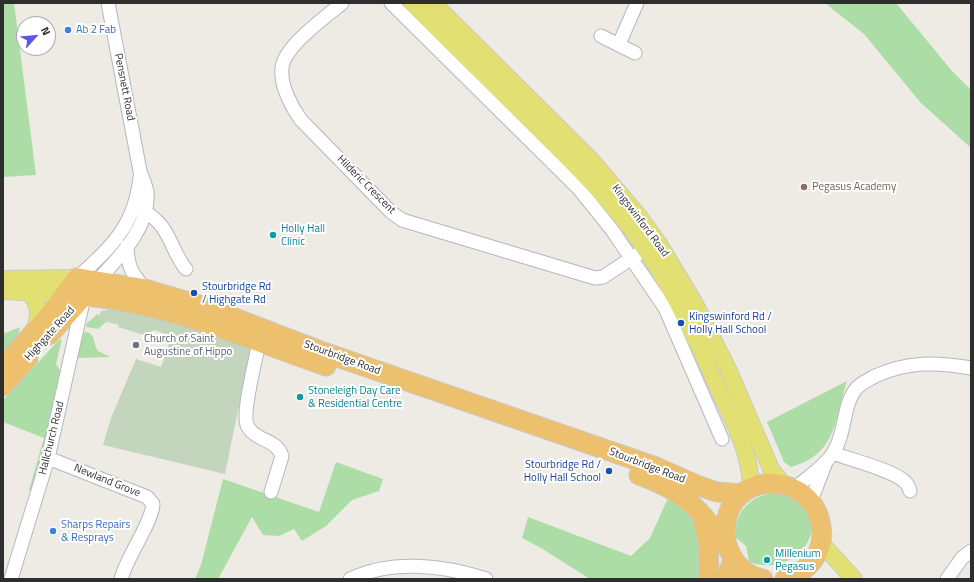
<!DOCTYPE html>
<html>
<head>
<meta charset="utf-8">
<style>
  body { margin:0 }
  #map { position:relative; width:974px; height:582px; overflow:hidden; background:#edebe3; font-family:"Titillium Web",sans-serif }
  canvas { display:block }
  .frame { position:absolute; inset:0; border:4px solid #2e2e2e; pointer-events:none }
  .north { position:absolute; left:16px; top:16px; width:40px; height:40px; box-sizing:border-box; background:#fff; border:1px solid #ababab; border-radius:50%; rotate:63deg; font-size:11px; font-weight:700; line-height:16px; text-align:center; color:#2e2e2e }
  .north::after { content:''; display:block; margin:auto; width:14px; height:18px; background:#5b57e6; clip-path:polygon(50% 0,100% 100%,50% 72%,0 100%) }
</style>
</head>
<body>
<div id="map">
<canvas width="974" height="582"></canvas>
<div class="frame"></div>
<div class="north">N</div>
</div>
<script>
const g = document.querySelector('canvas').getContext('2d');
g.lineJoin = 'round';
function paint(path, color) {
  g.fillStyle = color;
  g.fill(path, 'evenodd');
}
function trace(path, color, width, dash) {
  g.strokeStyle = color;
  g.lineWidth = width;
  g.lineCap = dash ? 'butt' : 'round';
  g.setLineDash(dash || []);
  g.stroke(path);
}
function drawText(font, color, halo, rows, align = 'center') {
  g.font = font + ' "Titillium Web",sans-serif';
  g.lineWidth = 4;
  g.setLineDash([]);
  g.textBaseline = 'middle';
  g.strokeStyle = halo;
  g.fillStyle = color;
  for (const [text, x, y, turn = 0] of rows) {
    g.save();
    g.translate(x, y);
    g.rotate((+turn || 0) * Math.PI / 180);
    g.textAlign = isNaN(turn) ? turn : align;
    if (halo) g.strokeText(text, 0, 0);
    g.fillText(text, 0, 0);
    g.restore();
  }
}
paint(new Path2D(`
  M 3,3 L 14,3 L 36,175 L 3,177 Z
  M 825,3 L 896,3 L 952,71 L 971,90 L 971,148 L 921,103 L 864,34 Z
  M 99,313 L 98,315 L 106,322 L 98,329 L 86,327 L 87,323 Z
  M 20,327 C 20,337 10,345 3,352 L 3,334 Z
  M 84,332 C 96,332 93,344 98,351 L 110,357 L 77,358 Z
  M 62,339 L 56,364 L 63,375 L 48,440 L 32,491 L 29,490 L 44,438 L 3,422 L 3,400 L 59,340 Z
  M 847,381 C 834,419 838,454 791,467 L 784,462 L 767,422 Z
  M 336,462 L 383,479 L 379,491 L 352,500 L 326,526 L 302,541 L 294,529 L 279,536 L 263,535 L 252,517 L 218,579 L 195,579 L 201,565 L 223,479 L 319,512 Z
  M 775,493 C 843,504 807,582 749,562 L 746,546 L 735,537 C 735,512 750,495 775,493 Z
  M 668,498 C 705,523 700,538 702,579 L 590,579 L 541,548 L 522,538 L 528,517 L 631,556 L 650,538 Z`), '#addda6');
paint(new Path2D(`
  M 113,309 L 124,309 L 186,326 L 251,347 L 225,474 L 103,445 L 111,418 L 136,359 L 161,367 L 170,341 L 164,339 L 165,334 L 154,330 L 151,332 L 150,337 L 118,327 L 119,325 L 103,321 L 99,317 L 101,311 Z`), '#c3d5bc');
const minor = new Path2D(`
  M 342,3 C 326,17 284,46 282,68 C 280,85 291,106 301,120 L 391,212 L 402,220 L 595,278 L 603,277 L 638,254
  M 391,3 L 579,189 L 612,230 L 665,308 L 722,439
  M 601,36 L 635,53
  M 619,44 L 637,3
  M 138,208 C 161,219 166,231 176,253 C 179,258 182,265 186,269
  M 127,246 C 128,268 131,272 145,289
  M 77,278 C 111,247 135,226 140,177
  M 97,281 C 119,257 150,228 147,192 C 146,185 142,178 140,171 L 108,3
  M 259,343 C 256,358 242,412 247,425 C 248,427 251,431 252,432 C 263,442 277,441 282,456 L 271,492
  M 833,453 C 851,460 890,469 904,481 C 908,484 909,487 910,491
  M 48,458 L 147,497 L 153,504 C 152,523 127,556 121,579
  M 795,488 C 808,477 824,467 833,453 C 846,434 842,408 855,390 C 860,383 869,380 875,376 C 909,361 936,362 971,368
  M 811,501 L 826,462
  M 11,579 L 48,458 L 84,297
  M 350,579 C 392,559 443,565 486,579
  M 947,579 L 962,558 L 971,551`);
const major = new Path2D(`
  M 412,3 C 451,42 491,81 530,120 C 571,161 613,201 645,249 C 675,292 696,339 717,386 C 732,419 751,452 751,489
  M 433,3 L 592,161 L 638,215 L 659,244 L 695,304 L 729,371 L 771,469 L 783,484
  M 3,279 L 77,278
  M 3,291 L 75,295
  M 29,293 C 41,306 39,317 34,332
  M 821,543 L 854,579`);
const highway = new Path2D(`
  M 84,296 C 168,303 247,339 326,366
  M 49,335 L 92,287
  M 3,367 L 51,313 L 77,278 L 145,289 L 206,307 L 326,353 L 656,467 L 699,486 L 717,492 L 742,494
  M 3,386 L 28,358
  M 639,475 C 686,492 698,508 727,546
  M 703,519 L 708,541 L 709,579
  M 726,579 L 733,560
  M 763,579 C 735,574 720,544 727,518 C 739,467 815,475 821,527 C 823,538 820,550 814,559 C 807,568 797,577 785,579`);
trace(minor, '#b6b6c0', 15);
trace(major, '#c9c9c9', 18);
trace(highway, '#c9c9c9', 21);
trace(minor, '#fff', 13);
trace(major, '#e2e073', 16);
trace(highway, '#edc06e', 19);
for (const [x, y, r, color] of [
  [68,30,4,"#3f7fe0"],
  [804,187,4,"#8d6e63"],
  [273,235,4,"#0f9aa8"],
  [194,293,4,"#1a4fb4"],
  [681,323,4,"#1a4fb4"],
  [136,345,4,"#6b7280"],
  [300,397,4,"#0f9aa8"],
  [609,471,4,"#1a4fb4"],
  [53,531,4,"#3f7fe0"],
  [767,560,4,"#0f9aa8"]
]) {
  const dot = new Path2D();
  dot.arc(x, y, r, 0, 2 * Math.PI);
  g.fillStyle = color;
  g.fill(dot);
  trace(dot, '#fff', 1.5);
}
drawText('11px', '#366cbe', '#fff', [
  ["Ab 2 Fab",76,30],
  ["Sharps Repairs",61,525],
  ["& Resprays",61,538]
], 'left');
drawText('11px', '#2e2e2e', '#fff', [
  ["Pensnett Road",124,87,79],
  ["Hilderic Crescent",366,185,45],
  ["Kingswinford Road",640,221,53],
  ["Highgate Road",50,334,-48],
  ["Stourbridge Road",342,358,20],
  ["Hallchurch Road",52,438,-76],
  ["Stourbridge Road",647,466,21],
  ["Newland Grove",107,481,22]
]);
drawText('11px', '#785e54', '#fff', [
  ["Pegasus Academy",812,187]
], 'left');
drawText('11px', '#0d838f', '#fff', [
  ["Holly Hall",281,229],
  ["Clinic",281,242],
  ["Stoneleigh Day Care",308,391],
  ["& Residential Centre",308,404],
  ["Millenium",775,554],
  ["Pegasus",775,567]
], 'left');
drawText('11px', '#164399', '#fff', [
  ["Stourbridge Rd",202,287],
  ["/ Highgate Rd",202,300],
  ["Kingswinford Rd /",689,317],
  ["Holly Hall School",689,330],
  ["Stourbridge Rd /",601,465,"right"],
  ["Holly Hall School",601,478,"right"]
], 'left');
drawText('11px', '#5b616d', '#fff', [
  ["Church of Saint",144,339],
  ["Augustine of Hippo",144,352]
], 'left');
</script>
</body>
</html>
